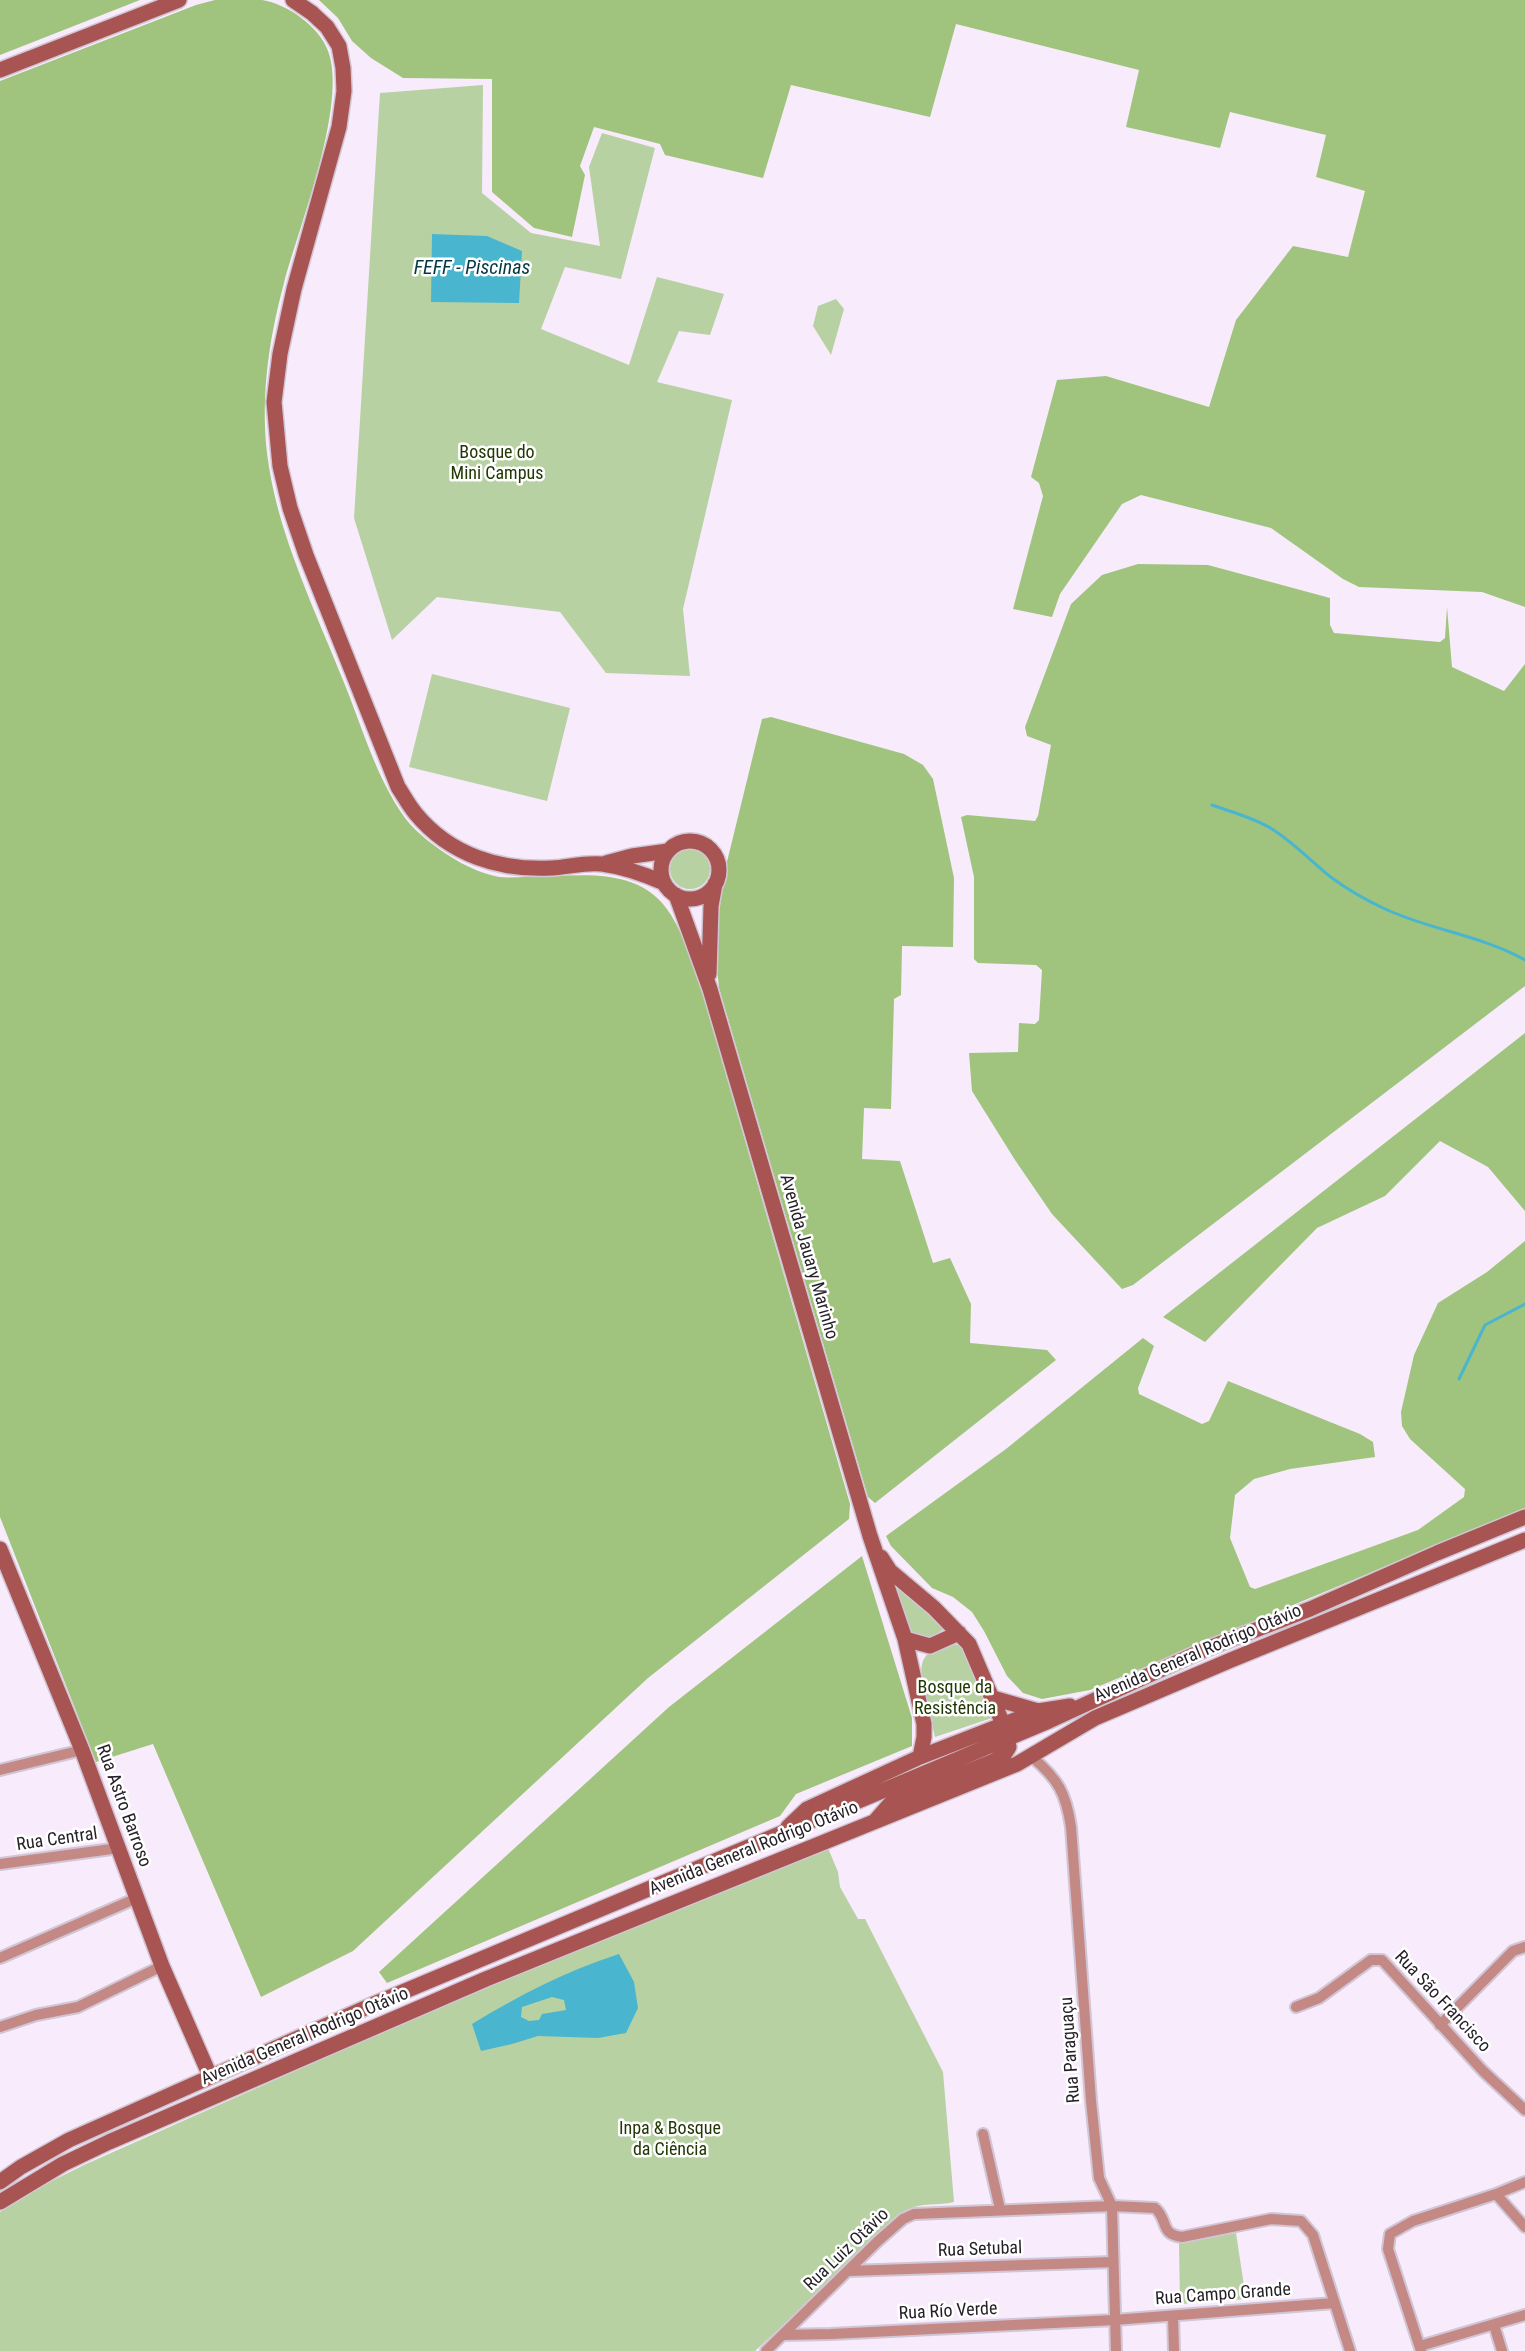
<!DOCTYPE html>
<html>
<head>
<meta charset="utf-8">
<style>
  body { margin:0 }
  canvas { display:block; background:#f7ebfc }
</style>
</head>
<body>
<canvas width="1525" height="2351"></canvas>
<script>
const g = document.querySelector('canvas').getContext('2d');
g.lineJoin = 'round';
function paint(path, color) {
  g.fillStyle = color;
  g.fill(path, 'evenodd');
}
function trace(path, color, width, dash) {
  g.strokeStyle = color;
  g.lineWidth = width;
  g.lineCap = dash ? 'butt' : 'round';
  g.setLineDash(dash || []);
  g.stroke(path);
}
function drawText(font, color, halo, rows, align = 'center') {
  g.font = font + ' "Roboto Condensed",sans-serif';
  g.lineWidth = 5;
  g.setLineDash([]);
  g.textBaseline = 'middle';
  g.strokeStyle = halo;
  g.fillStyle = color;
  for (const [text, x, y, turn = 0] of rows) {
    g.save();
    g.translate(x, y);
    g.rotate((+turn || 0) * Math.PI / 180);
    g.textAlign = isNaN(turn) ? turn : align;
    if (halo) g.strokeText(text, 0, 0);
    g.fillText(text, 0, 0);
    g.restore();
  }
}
paint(new Path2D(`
  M 483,85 L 482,193 L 531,233 L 600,246 L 589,167 L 602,133 L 655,148 L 621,279 L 565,267 L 541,329 L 629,365 L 657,277 L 724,294 L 710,335 L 679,331 L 657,382 L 732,400 L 683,609 L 690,676 L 606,673 L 560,612 L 437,597 L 392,640 L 354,518 L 380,93 Z
  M 836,299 L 844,309 L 831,355 L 813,326 L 818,306 Z
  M 432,674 L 570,708 L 547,801 L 409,767 Z
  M670 869a20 20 0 1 1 40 0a20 20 0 1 1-40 0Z
  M 889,1578 L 945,1628 L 929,1639 L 912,1638 Z
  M 955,1644 L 966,1648 L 992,1718 L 935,1737 C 932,1723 928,1709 925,1695 C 918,1663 918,1650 955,1644 Z
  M 828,1848 L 838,1872 L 840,1887 L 858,1919 L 865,1919 L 943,2072 L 954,2202 C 938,2206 921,2202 907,2210 L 755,2351 L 0,2351 L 0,2212 L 34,2190 L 84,2165 L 466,1995 Z
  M 1236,2233 L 1246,2299 L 1180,2304 L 1179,2243 Z`), '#b8d1a3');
paint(new Path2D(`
  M 0,0 L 140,0 L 0,55 Z
  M 215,0 C 230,0 247,0 262,0 C 287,4 319,26 328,51 C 348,103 299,227 284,283 C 268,342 259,405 269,467 C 280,539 318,617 345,685 C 363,730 377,779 405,818 C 418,835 438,849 456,860 C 469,868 485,874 499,877 C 508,878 517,877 526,877 C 577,877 639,863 671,915 C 686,939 693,969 703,995 L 850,1504 L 849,1519 L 648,1678 L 353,1951 L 261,1997 L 153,1744 L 96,1762 L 0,1517 L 0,81 L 196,5 Z
  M 319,0 L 1525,0 L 1525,607 L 1482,592 L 1359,587 L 1343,579 L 1271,528 L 1141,495 L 1122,504 L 1060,594 L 1052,617 L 1013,609 L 1043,496 L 1039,483 L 1031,477 L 1057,380 L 1106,376 L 1209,407 L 1236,320 L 1293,246 L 1348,257 L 1365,191 L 1316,177 L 1326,135 L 1230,112 L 1220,148 L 1126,127 L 1139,70 L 956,24 L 930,117 L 791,85 L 763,178 L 665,155 L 660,144 L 594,127 L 580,166 L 585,175 L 572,237 L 534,228 L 492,192 L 492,79 L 403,78 L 371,58 L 352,41 L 338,18 Z
  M 1138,564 L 1208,565 L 1330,598 L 1330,625 L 1334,633 L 1440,642 L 1445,638 L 1447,607 L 1452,667 L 1504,691 L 1525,664 L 1525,986 L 1133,1285 L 1122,1289 L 1052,1214 L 1015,1160 L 972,1091 L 969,1053 L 1018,1052 L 1019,1023 L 1035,1024 L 1039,1020 L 1042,970 L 1036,965 L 978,963 L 974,959 L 974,877 L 961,817 L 967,815 L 1035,821 L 1038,816 L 1051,745 L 1027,736 L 1025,727 L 1071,604 L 1102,575 Z
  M 771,717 L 904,754 L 923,765 L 933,779 L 954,878 L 953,947 L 902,946 L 901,995 L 894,999 L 891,1109 L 864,1108 L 862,1159 L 900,1161 L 933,1263 L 950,1258 L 971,1304 L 970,1343 L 1047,1350 L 1056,1360 L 875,1503 L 868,1497 L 719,988 L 715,946 L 724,874 L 762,719 Z
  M 1525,1033 L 1525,1211 L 1488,1167 L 1440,1141 L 1385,1196 L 1317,1228 L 1205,1342 L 1163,1317 Z
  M 1525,1241 L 1525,1508 L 1090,1690 L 1042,1699 L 1023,1693 L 1007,1676 L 984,1631 L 972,1612 L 953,1597 L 932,1588 L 891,1546 L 886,1536 L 1006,1449 L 1143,1338 L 1154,1346 L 1138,1388 L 1139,1394 L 1202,1424 L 1209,1421 L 1228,1381 L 1360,1434 L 1373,1442 L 1375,1457 L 1290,1469 L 1254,1479 L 1235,1495 L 1230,1538 L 1250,1587 L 1255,1589 L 1418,1530 L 1464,1497 L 1465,1489 L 1410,1439 L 1402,1426 L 1401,1412 L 1414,1355 L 1438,1303 L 1487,1272 Z
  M 862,1556 L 912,1718 L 912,1746 L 796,1794 L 780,1816 L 387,1983 L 379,1972 L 669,1707 Z`), '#a0c47e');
paint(new Path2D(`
  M 432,234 L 487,236 L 522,251 L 519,303 L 431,302 Z
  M 619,1954 L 634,1982 L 638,2008 L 626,2033 L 598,2038 L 538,2036 L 512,2044 L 481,2051 L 472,2024 C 520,1995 566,1971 619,1954 ZM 552,1997 L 564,2000 L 566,2010 L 542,2014 L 539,2020 L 529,2021 L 521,2017 L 522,2007 Z`), '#4ab5cf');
trace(new Path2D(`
  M 1212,805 C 1231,812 1255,818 1272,829 C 1294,843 1312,862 1332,878 C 1347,889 1366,900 1383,908 C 1429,930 1481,935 1525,960
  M 1459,1379 L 1485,1325 L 1525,1304`), '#4ab5cf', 3);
const street = new Path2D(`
  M 1032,1757 C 1058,1779 1066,1793 1071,1827 L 1091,2101 L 1099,2178 L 1112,2206 L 1116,2351
  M 0,1770 L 82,1750
  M 0,1864 L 119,1848
  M 0,1958 L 137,1898
  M 1296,2007 L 1319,1998 L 1371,1960 L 1382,1960 L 1483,2071 L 1525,2110
  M 1440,2025 L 1513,1951 L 1525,1947
  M 0,2027 L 36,2015 L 78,2007 L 162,1966
  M 983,2134 L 1000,2209
  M 1496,2194 L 1525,2227
  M 849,2271 L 1113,2262
  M 1173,2316 L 1174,2351
  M 1494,2325 L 1502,2351
  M 783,2335 L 831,2334 L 1114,2320 L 1334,2303
  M 1420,2346 L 1525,2315
  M 766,2351 L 878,2241 L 903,2219 L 914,2214 L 1112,2206 L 1155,2208 C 1169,2220 1159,2234 1182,2237 L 1271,2219 L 1301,2221 L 1313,2235 L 1350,2351
  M 1421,2351 L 1388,2249 L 1390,2234 L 1413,2221 L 1496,2194 L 1525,2182`);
const secondary = new Path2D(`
  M 293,0 L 312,13 L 327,27 L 339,46 L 343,68 L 344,91 L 339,127 L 294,289 L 280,354 L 274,402 L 280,466 L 290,508 L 306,555 L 398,787 C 404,796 409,806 416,814 C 450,855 500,871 552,868 C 569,867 585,862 602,864 C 624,867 644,874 664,883
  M 0,70 L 179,0
  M661 870a29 29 0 1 1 58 0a29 29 0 1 1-58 0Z
  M 606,863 L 632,856 L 668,851
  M 676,895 L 710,989 L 870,1536 L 905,1639 L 924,1724 L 924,1737 L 920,1757
  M 709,974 L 711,906 L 715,884
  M 0,1549 L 82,1750 L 162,1966 L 210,2076
  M 905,1639 L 930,1646 L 959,1633
  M 993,1698 L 1038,1711
  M 876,1820 L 890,1804 L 899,1799 L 994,1761 L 1004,1755 L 1009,1747 L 1003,1724 L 969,1644 L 934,1608 L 890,1571 L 881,1557
  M 788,1827 L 807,1809 L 920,1757 L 1038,1711 L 1070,1706
  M 0,2182 L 21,2167 L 69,2140 L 374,2004 L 1049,1721 L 1206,1649 L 1310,1609 L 1437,1553 L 1525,1517
  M 0,2202 L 63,2164 L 109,2142 L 486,1979 L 1017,1764 L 1095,1718 L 1231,1660 L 1525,1540`);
trace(street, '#d1c6d5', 14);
trace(secondary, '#d1c6d5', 18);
trace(street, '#c48885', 10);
trace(secondary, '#a85452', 15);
drawText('18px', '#213804', '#fff', [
  ["Bosque do",497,453],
  ["Mini Campus",497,474],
  ["Bosque da",955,1688],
  ["Resistência",955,1709],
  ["Inpa & Bosque",670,2129],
  ["da Ciência",670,2150]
]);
drawText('18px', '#241f26', '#fff', [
  ["Avenida Jauary Marinho",808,1257,74],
  ["Avenida General Rodrigo Otávio",1198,1654,-23],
  ["Rua Astro Barroso",123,1806,70],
  ["Rua Central",57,1840,-8],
  ["Avenida General Rodrigo Otávio",754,1849,-22],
  ["Rua São Francisco",1442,2002,47],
  ["Avenida General Rodrigo Otávio",305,2037,-23],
  ["Rua Paraguaçu",1071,2050,-94],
  ["Rua Luiz Otávio",847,2250,-44],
  ["Rua Setubal",980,2250,-2],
  ["Rua Campo Grande",1223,2295,-4],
  ["Rua Río Verde",948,2312,-3]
]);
drawText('italic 20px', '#053843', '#fff', [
  ["FEFF - Piscinas",472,269]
]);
</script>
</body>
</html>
